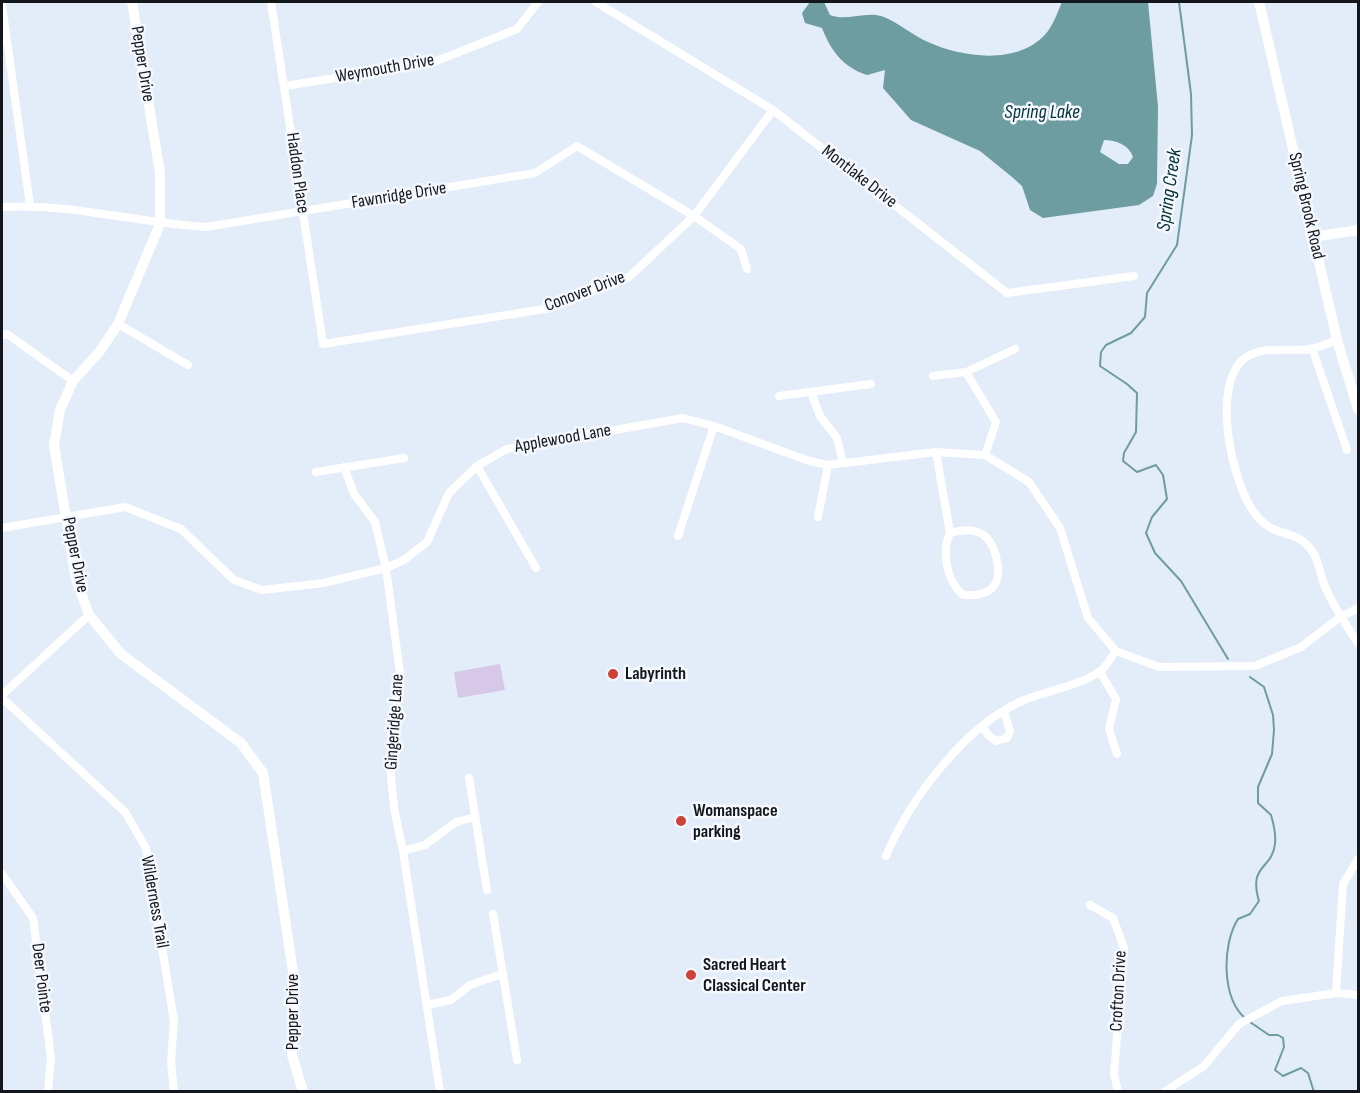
<!DOCTYPE html>
<html>
<head>
<meta charset="utf-8">
<style>
  body { margin:0 }
  #map { position:relative; width:1360px; height:1093px; overflow:hidden; background:#e3ecf9; font-family:"Sofia Sans Condensed",sans-serif }
  canvas { display:block }
  .frame { position:absolute; inset:0; border:3px solid #13171b; pointer-events:none }
</style>
</head>
<body>
<div id="map">
<canvas width="1360" height="1093"></canvas>
<div class="frame"></div>
</div>
<script>
const g = document.querySelector('canvas').getContext('2d');
g.lineJoin = 'round';
function paint(path, color) {
  g.fillStyle = color;
  g.fill(path, 'evenodd');
}
function trace(path, color, width, dash) {
  g.strokeStyle = color;
  g.lineWidth = width;
  g.lineCap = dash ? 'butt' : 'round';
  g.setLineDash(dash || []);
  g.stroke(path);
}
function drawText(font, color, halo, rows, align = 'center') {
  g.font = font + ' "Sofia Sans Condensed",sans-serif';
  g.lineWidth = 5;
  g.setLineDash([]);
  g.textBaseline = 'middle';
  g.strokeStyle = halo;
  g.fillStyle = color;
  for (const [text, x, y, turn = 0] of rows) {
    g.save();
    g.translate(x, y);
    g.rotate((+turn || 0) * Math.PI / 180);
    g.textAlign = isNaN(turn) ? turn : align;
    if (halo) g.strokeText(text, 0, 0);
    g.fillText(text, 0, 0);
    g.restore();
  }
}
paint(new Path2D(`
  M 500,664 L 505,690 L 458,698 L 454,672 Z`), '#d8c8e7');
paint(new Path2D(`
  M 810,2 L 824,2 L 830,15 C 847,22 866,10 884,17 C 899,23 912,35 928,42 C 963,58 1021,66 1048,31 C 1054,23 1058,11 1062,2 L 1148,2 L 1158,107 L 1157,184 L 1153,196 L 1139,205 L 1043,218 L 1030,210 L 1022,186 L 1012,177 L 980,151 L 911,120 L 883,88 L 885,70 L 867,75 C 843,67 831,51 822,28 L 805,23 L 802,13 ZM 1104,140 C 1116,140 1129,145 1133,157 L 1128,164 L 1119,164 L 1100,152 Z`), '#6d9da1');
trace(new Path2D(`
  M 1179,2 L 1191,94 L 1192,135 L 1177,245 L 1147,293 L 1145,317 L 1131,333 L 1106,345 L 1101,352 L 1100,366 L 1127,384 L 1137,393 L 1136,432 L 1124,453 L 1123,461 L 1137,472 L 1156,465 L 1163,475 L 1167,499 L 1152,517 L 1146,533 L 1155,553 L 1181,581 L 1228,659
  M 1246,1019 C 1221,998 1222,944 1238,919 L 1250,914 L 1259,901 C 1248,864 1272,870 1275,844 C 1276,835 1274,825 1271,815 L 1258,803 L 1258,787 L 1272,754 L 1274,730 L 1273,715 L 1264,687 L 1250,677
  M 1250,1022 L 1269,1035 L 1278,1035 L 1283,1038 L 1284,1047 L 1275,1070 L 1283,1076 L 1301,1068 L 1308,1073 L 1314,1092`), '#6d9da1', 2);
trace(new Path2D(`
  M 271,2 L 323,344 L 551,308 L 629,277 L 694,216 L 773,110
  M 596,2 L 773,110 L 1007,293 L 1134,276
  M 2,5 L 30,205
  M 285,86 L 434,62 L 517,29 L 538,2
  M 2,207 C 69,203 138,223 206,227 L 535,173 L 577,146 L 694,216 L 741,249 L 747,269
  M 118,324 L 188,365
  M 2,335 L 7,334 L 73,381
  M 1337,340 C 1329,343 1320,347 1311,349 C 1290,352 1263,345 1245,358 C 1210,384 1232,486 1256,515 C 1274,538 1294,529 1309,547 C 1319,557 1320,576 1326,589 C 1335,609 1346,625 1358,643
  M 1312,348 L 1347,450
  M 966,372 L 996,422 L 985,455 L 1029,482 L 1060,528 L 1088,618 L 1116,651 L 1159,667 L 1255,666 L 1301,647 L 1339,618 L 1358,608
  M 933,376 L 966,372 L 1015,349
  M 811,392 L 820,416 L 837,438 L 843,463
  M 779,396 L 871,384
  M 936,452 L 950,533 C 941,553 947,581 963,595 C 989,597 1002,587 997,561 C 992,534 977,525 950,533
  M 477,466 L 536,568
  M 344,467 L 354,494 L 375,522 L 386,568 L 400,673 L 390,765 L 394,808 L 403,851 L 440,1092
  M 316,472 L 404,458
  M 818,517 L 828,465
  M 2,528 L 125,507 L 181,529 L 234,580 L 262,590 L 323,583 L 386,568 L 404,560 L 427,542 L 449,493 L 477,466 L 507,449 L 683,418 L 714,426 L 809,461 L 828,465 L 936,452 L 985,455
  M 678,536 L 714,426
  M 1100,672 L 1116,699 L 1109,729 L 1117,754
  M 2,695 L 89,615
  M 2,698 L 125,812 L 146,848 L 174,1021 L 171,1061 L 174,1092
  M 982,727 L 989,736 L 996,741 L 1007,738 L 1010,731 L 1004,712
  M 469,778 L 487,890
  M 403,851 L 425,845 L 456,822 L 475,817
  M 886,856 C 910,799 965,726 1022,701 C 1045,691 1079,686 1099,672 C 1106,668 1111,657 1116,651
  M 2,874 L 33,918 L 51,1058 L 48,1092
  M 1090,905 L 1113,918 L 1124,948 L 1114,1074 L 1118,1092
  M 493,914 L 517,1060
  M 1336,993 L 1343,884 L 1358,859
  M 427,1005 L 451,1000 L 470,985 L 502,974
  M 1164,1092 L 1204,1066 L 1239,1024 L 1282,1001 L 1336,993 L 1358,995`), '#fff', 8);
trace(new Path2D(`
  M 132,2 L 160,173 L 160,224 L 118,324 L 100,351 L 73,381 L 60,410 L 54,445 L 76,579 L 89,615 L 121,654 L 241,743 L 263,773 L 295,985 L 292,1055 L 303,1092
  M 1259,2 L 1337,340 L 1358,409
  M 1313,237 L 1358,230`), '#fff', 10);
for (const [x, y, r, color] of [
  [613,674,6,"#ce4137"],
  [681,821,6,"#ce4137"],
  [691,975,6,"#ce4137"]
]) {
  const dot = new Path2D();
  dot.arc(x, y, r, 0, 2 * Math.PI);
  g.fillStyle = color;
  g.fill(dot);
  trace(dot, '#f5f9fe', 2);
}
drawText('18px', '#13171b', '#f5f9fe', [
  ["Pepper Drive",142,64,81],
  ["Weymouth Drive",385,69,-10],
  ["Haddon Place",297,173,82],
  ["Montlake Drive",859,177,38],
  ["Fawnridge Drive",399,196,-9],
  ["Spring Brook Road",1306,206,77],
  ["Conover Drive",585,292,-21],
  ["Applewood Lane",563,439,-10],
  ["Pepper Drive",75,555,79],
  ["Gingeridge Lane",395,722,-86],
  ["Wilderness Trail",154,902,80],
  ["Deer Pointe",41,978,83],
  ["Crofton Drive",1119,991,-87],
  ["Pepper Drive",293,1012,-90]
]);
drawText('bold 18px', '#13171b', '#f5f9fe', [
  ["Labyrinth",625,674],
  ["Womanspace",693,811],
  ["parking",693,832],
  ["Sacred Heart",703,965],
  ["Classical Center",703,986]
], 'left');
drawText('italic 20px', '#003135', '#f5f9fe', [
  ["Spring Lake",1042,113],
  ["Spring Creek",1170,190,-82]
]);
</script>
</body>
</html>
